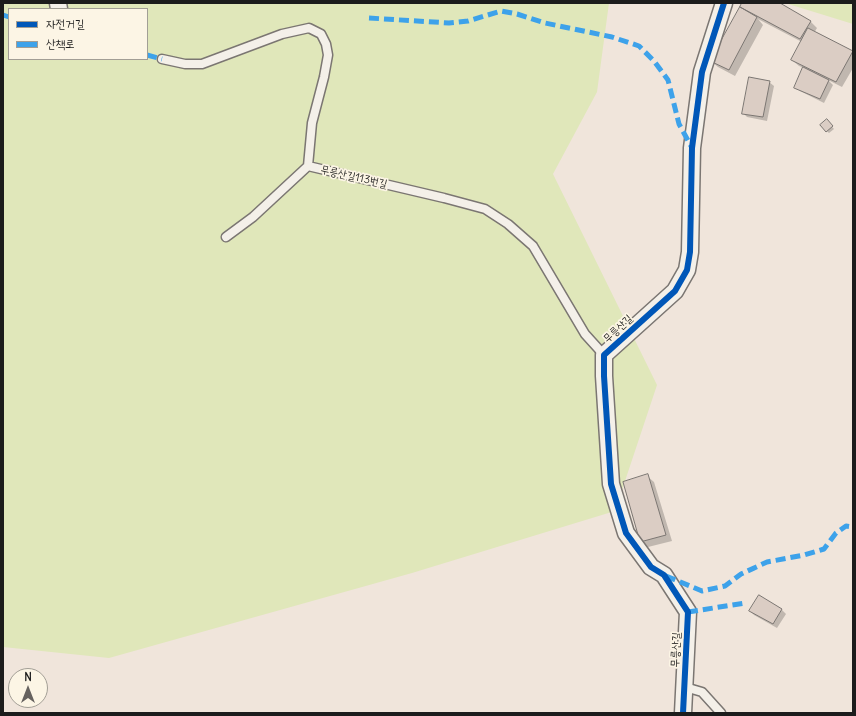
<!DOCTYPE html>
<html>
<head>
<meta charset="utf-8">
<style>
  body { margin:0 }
  #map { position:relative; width:856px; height:716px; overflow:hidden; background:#f0e5db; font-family:Delius,"Poor Story",sans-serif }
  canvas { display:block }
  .frame { position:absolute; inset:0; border:4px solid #1c1c1c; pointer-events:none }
  .legend { position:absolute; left:8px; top:8px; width:140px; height:52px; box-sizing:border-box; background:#fcf5e5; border:1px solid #a29e95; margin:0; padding:5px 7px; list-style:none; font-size:12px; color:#1c1c1c }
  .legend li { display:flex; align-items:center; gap:8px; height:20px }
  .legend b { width:20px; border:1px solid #a29e95 }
  .north { position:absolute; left:8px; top:668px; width:40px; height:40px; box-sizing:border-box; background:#fcf5e5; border:1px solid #a29e95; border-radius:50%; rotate:0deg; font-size:11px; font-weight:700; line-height:16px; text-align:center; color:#1c1c1c }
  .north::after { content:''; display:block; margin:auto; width:14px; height:18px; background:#66625f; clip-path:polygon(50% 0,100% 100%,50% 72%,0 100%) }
</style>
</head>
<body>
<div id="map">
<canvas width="856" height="716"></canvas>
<div class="frame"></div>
<ul class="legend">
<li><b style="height:5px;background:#0057b8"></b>자전거길</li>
<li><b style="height:5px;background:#3da2ea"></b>산책로</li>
</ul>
<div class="north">N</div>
</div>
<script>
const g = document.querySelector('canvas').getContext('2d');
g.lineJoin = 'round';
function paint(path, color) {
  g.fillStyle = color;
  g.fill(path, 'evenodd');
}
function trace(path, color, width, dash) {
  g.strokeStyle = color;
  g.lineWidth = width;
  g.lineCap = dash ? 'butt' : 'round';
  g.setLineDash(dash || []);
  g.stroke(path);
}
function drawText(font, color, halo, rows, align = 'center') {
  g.font = font + ' Delius,"Poor Story",sans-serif';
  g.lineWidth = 3.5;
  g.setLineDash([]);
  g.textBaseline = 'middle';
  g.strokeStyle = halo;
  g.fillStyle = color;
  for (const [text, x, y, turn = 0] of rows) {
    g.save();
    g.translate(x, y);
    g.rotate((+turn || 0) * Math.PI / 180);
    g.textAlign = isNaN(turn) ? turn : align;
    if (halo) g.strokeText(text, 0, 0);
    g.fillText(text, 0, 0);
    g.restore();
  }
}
paint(new Path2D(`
  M 3,3 L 609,3 L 597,92 L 553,174 L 657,385 L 615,511 L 412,573 L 109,658 L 3,647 ZM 9,9 L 147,9 L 147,59 L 9,59 Z
  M 785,3 L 853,3 L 853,24 Z`), '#e0e7ba');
paint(new Path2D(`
  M 743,3 L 778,3 L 811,22 L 817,28 L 814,33 L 852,52 L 853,68 L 842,87 L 828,80 L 833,85 L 824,103 L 800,91 L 796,87 L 804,68 L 799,66 L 792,60 L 802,42 L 758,19 L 763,25 L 735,76 L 718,67 L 711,61 Z
  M 769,82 L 774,86 L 767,121 L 747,117 L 743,113 Z
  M 827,121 L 834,129 L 829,133 L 821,126 Z
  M 647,476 L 654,482 L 672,541 L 648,547 L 641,541 Z
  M 759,597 L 782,610 L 786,614 L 777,628 L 754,615 L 750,611 Z`), '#0003');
const building = new Path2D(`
  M 742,3 L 780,3 L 811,21 L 800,39 L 740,7 Z
  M 740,7 L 757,17 L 729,70 L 710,61 Z
  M 808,28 L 853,51 L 836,82 L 791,60 Z
  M 803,67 L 829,80 L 820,99 L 794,88 Z
  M 749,77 L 770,81 L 763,117 L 742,114 Z
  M 827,119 L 833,126 L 826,132 L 820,125 Z
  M 648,474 L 666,535 L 640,542 L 623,482 Z
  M 759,595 L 782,609 L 773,624 L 749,611 Z`);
paint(building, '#dbcdc4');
trace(building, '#7b7672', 1);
const service = new Path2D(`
  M 162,59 L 185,64 L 202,64 L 282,34 L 309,28 L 321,34 L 326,44 L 328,55 L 324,77 L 312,123 L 308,166
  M 308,166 L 444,198 L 485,209 L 508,224 L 533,246 L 585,334 L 604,355
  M 226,237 L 253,217 L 308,166
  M 685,687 L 702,692 L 721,713`);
const minor = new Path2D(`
  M 58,3 L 59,9
  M 683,713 L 688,612 L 664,575 L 651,567 L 626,533 L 611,484 L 604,376 L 604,355 L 675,291 L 687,270 L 690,252 L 692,148 L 702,72 L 724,3`);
trace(service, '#7b7672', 11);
trace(minor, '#7b7672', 19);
trace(service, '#f4f0e9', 8);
trace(minor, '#f4f0e9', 16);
trace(new Path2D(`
  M 3,15 L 9,17
  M 369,18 L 449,23 L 468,21 L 501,11 L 517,14 L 545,23 L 612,37 L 639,46 L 654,61 L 668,80 L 679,124 L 691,146
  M 147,55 L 162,59
  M 666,576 L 702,591 L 725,586 L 741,574 L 767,562 L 804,555 L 824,549 L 836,533 L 846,526 L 853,527
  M 688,612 L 745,603`), '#3da2ea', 5, [10, 5]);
trace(new Path2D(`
  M 683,713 L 688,612 L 664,575 L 651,567 L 626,533 L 611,484 L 604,376 L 604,355 L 675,291 L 687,270 L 690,252 L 692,148 L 702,72 L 724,3`), '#0057b8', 6);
drawText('11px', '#1c1c1c', '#fcf5e5', [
  ["무릉산길113번길",354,177,13],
  ["무릉산길",618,329,-43],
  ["무릉산길",676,650,-87]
]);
</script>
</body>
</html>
